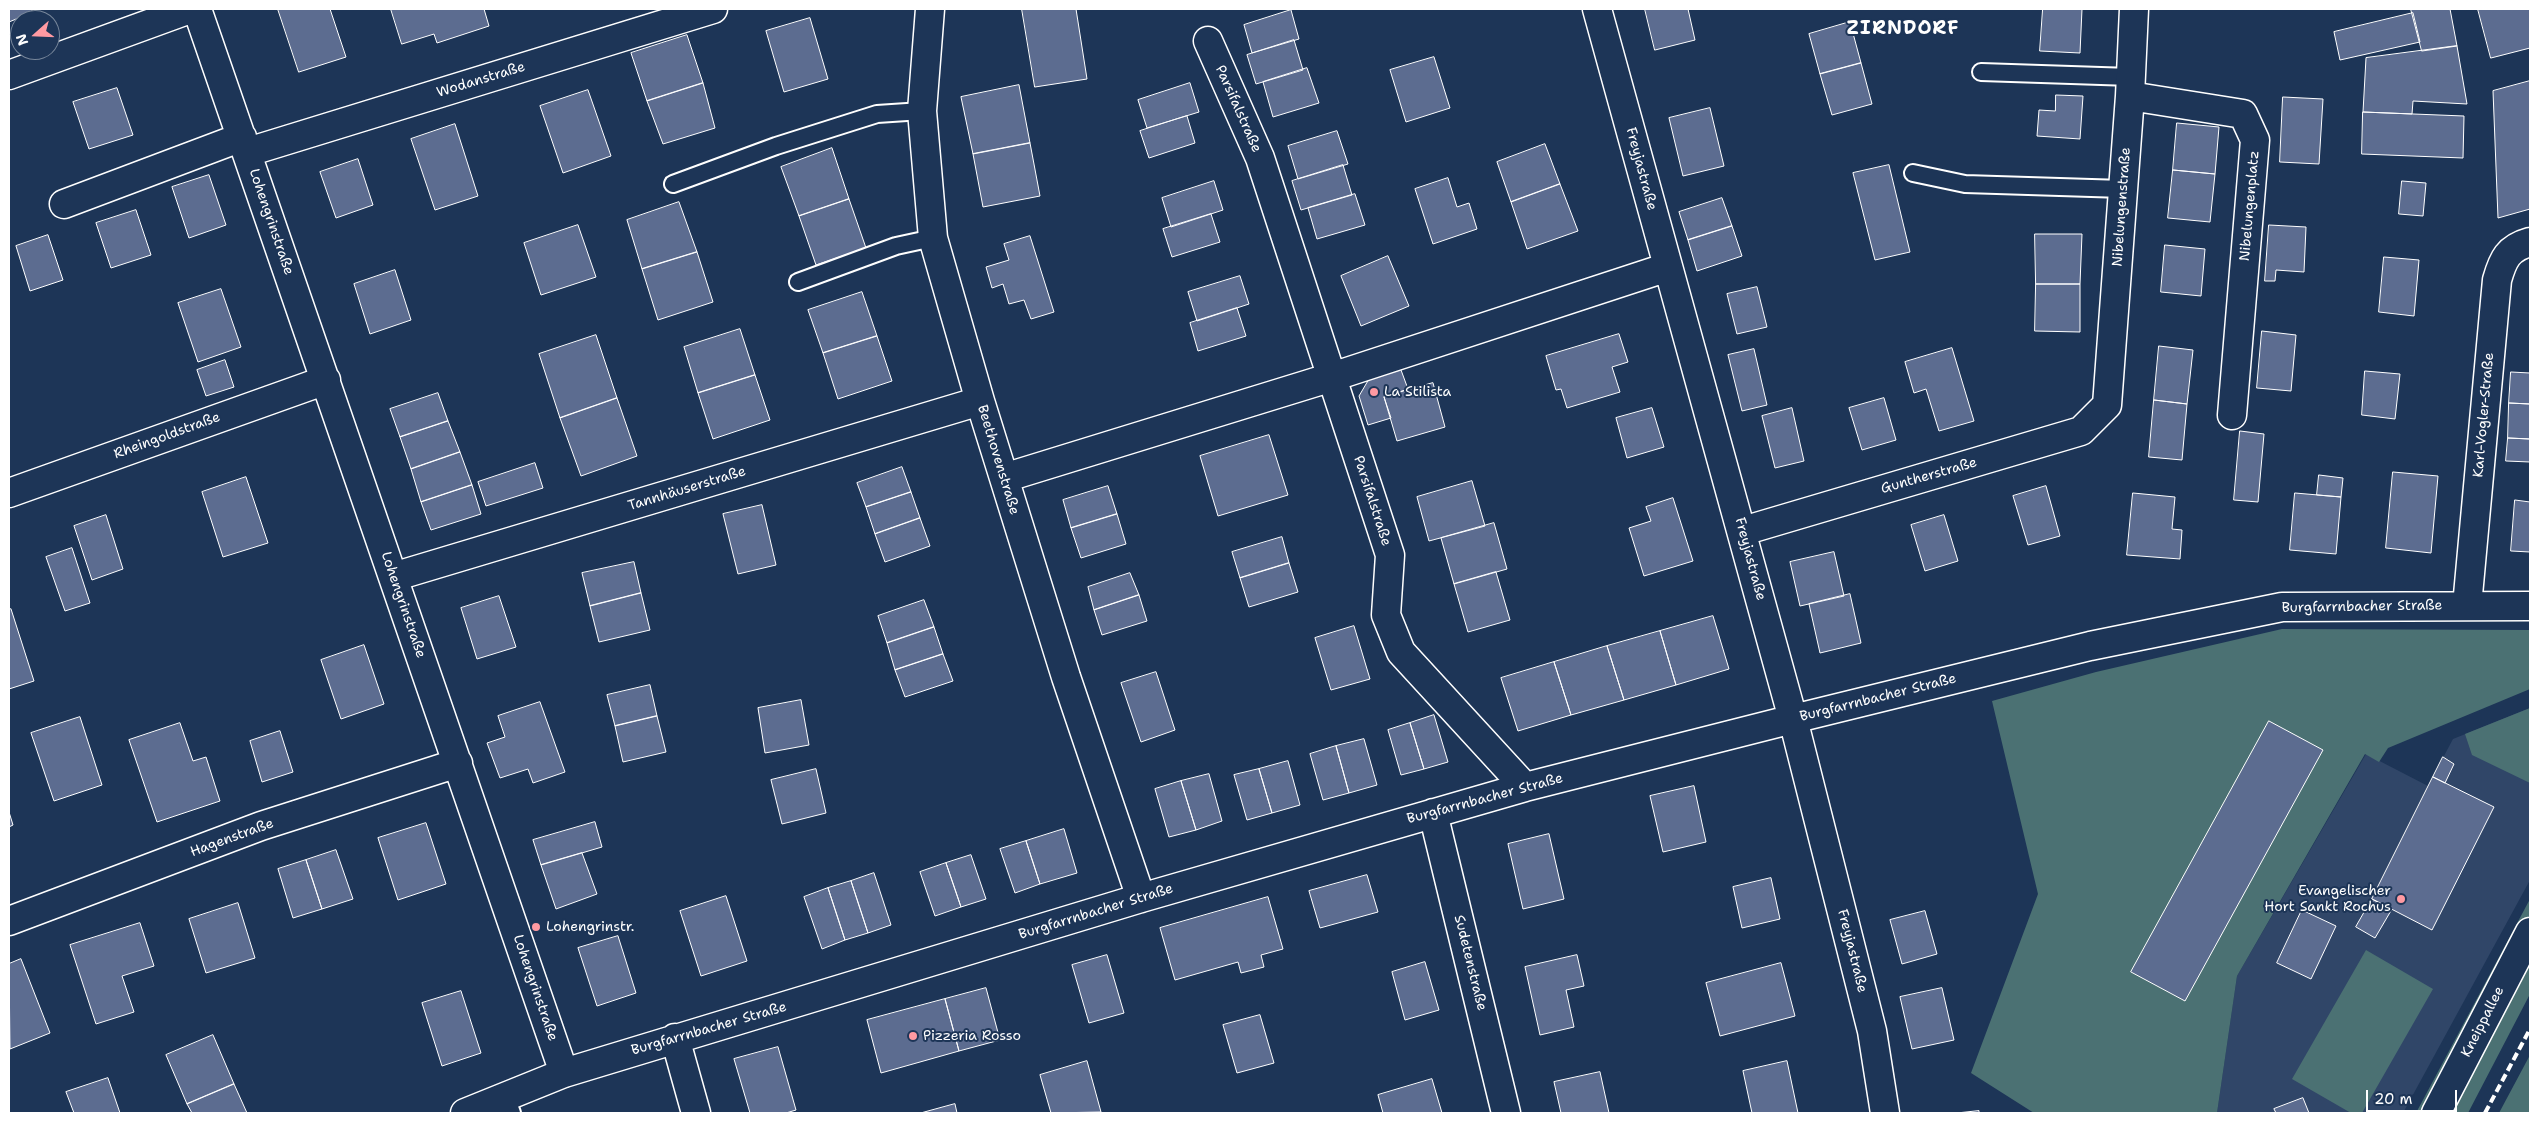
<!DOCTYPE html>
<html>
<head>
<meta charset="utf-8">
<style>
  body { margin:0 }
  #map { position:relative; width:2539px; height:1122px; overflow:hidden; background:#1d3557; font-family:"Shantell Sans",sans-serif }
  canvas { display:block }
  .frame { position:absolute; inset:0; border:10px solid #fff; pointer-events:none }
  .north { position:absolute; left:10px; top:10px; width:50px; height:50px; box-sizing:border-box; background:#1d3557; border:1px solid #77869a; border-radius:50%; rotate:250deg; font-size:14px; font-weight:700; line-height:20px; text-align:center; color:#fff }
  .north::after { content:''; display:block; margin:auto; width:18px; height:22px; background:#ff9aa2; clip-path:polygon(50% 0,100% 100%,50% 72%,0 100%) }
  .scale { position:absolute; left:2366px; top:1090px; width:91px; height:22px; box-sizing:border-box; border:2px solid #fff; border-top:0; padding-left:6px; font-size:15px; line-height:18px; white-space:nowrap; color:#fff; -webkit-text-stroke:4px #1d3557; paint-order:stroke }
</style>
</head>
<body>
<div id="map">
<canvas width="2539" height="1122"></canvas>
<div class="frame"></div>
<div class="north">N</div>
<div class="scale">20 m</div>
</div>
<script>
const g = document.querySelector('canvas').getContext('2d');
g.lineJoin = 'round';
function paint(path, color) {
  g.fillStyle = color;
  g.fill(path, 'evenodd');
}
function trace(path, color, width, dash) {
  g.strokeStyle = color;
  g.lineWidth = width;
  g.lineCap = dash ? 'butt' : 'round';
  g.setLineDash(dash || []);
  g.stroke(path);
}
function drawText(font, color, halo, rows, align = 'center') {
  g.font = font + ' "Shantell Sans",sans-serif';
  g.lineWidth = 4;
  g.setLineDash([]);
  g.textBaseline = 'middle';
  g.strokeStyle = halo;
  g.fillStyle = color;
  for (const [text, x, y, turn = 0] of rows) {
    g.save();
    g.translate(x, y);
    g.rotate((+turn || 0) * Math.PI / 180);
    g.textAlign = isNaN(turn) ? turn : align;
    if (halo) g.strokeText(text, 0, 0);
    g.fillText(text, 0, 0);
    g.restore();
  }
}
paint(new Path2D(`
  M 2530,708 L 2530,880 L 2403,1113 L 2217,1113 L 2237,976 L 2366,754 L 2428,786 L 2453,739 Z`), '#304668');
paint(new Path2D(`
  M 2282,629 L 2530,630 L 2530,689 L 2388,748 L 2379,762 L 2365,754 L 2237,976 L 2217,1113 L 2034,1113 L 1971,1073 L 2038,894 L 1992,701 L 2096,672 Z
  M 2530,708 L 2530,783 L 2472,755 L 2465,734 Z
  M 2530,899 L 2530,914 L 2425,1113 L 2416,1113 Z
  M 2366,950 L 2433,989 L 2362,1113 L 2351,1113 L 2292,1079 Z
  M 2530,954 L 2530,994 L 2468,1113 L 2448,1113 Z
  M 2530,1055 L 2530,1113 L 2499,1113 Z`), '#4b7173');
const building = new Path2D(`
  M 9,9 L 31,9 L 33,12 L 9,22 Z
  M 278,9 L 330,9 L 346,57 L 299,72 Z
  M 391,9 L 484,9 L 489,26 L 437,43 L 434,34 L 402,44 Z
  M 1022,9 L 1076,9 L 1087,79 L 1035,87 Z
  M 1645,9 L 1688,9 L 1695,40 L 1655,50 Z
  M 2043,9 L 2082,9 L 2080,53 L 2040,51 Z
  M 2411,9 L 2450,9 L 2457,46 L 2422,51 Z
  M 2478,9 L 2530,9 L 2530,48 L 2491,58 Z
  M 1291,10 L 1299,39 L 1252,53 L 1244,25 Z
  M 2413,13 L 2420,42 L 2340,60 L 2334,32 Z
  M 810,18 L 828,79 L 784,92 L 766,31 Z
  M 1850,22 L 1861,63 L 1820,74 L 1809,34 Z
  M 687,35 L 703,83 L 647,101 L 631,53 Z
  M 1294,40 L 1303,70 L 1256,84 L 1247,55 Z
  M 2457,46 L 2467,104 L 2413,101 L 2412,114 L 2363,112 L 2366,58 Z
  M 1434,57 L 1450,108 L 1406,122 L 1390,70 Z
  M 1861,63 L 1872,104 L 1832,115 L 1820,74 Z
  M 1307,68 L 1319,103 L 1273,117 L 1263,82 Z
  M 2530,81 L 2530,209 L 2498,218 L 2493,91 Z
  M 703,83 L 715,128 L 663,144 L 647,101 Z
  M 1190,83 L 1199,112 L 1147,128 L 1138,100 Z
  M 1019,85 L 1030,143 L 973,154 L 961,97 Z
  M 117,88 L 133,135 L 89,149 L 73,102 Z
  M 588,90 L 611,156 L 563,173 L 540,106 Z
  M 2056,95 L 2083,96 L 2080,139 L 2037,136 L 2039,110 L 2055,111 Z
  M 2283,97 L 2323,99 L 2319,164 L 2280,162 Z
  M 1710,108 L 1724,166 L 1683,176 L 1669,118 Z
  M 2363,112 L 2464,116 L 2463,158 L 2362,154 Z
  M 1187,116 L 1195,143 L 1149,158 L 1140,131 Z
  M 2177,123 L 2219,127 L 2215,174 L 2173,170 Z
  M 455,124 L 478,196 L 435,210 L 411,139 Z
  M 1337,131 L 1348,164 L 1298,179 L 1288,146 Z
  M 1030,143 L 1040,196 L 983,207 L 973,154 Z
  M 1545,144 L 1560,184 L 1511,202 L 1497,162 Z
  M 832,148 L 849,199 L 799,216 L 781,167 Z
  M 358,159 L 373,205 L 336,218 L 320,172 Z
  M 1343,165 L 1352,195 L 1301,210 L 1292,181 Z
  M 1889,165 L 1910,252 L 1875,260 L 1853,173 Z
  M 2173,170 L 2215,174 L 2210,222 L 2168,218 Z
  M 209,175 L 226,225 L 189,238 L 172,187 Z
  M 1448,178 L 1457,207 L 1469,203 L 1477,229 L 1433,244 L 1415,189 Z
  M 1214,181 L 1223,210 L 1171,227 L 1162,198 Z
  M 2402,181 L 2426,183 L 2423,216 L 2399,214 Z
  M 1560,184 L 1578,231 L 1527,249 L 1511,202 Z
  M 1355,194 L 1365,225 L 1317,239 L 1308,208 Z
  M 1722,198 L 1732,226 L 1688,240 L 1679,212 Z
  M 849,199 L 866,248 L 816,265 L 799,216 Z
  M 679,202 L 697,252 L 642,269 L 627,220 Z
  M 136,210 L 151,255 L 111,268 L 96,223 Z
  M 1211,214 L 1220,242 L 1172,257 L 1163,229 Z
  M 578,225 L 596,277 L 541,295 L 524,243 Z
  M 2269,225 L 2306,227 L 2304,272 L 2276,270 L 2275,281 L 2265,281 Z
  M 1732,226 L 1742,256 L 1697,271 L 1688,240 Z
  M 2035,234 L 2082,234 L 2080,284 L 2036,284 Z
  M 48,235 L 63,280 L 30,291 L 16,246 Z
  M 1030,236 L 1054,312 L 1031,319 L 1024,300 L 1009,304 L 1003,284 L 992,288 L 986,267 L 1009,260 L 1004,244 Z
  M 2165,245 L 2205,249 L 2201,296 L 2161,292 Z
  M 697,252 L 713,302 L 658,320 L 642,269 Z
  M 1388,256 L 1409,306 L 1361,326 L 1341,276 Z
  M 2384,257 L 2419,260 L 2414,316 L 2379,312 Z
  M 395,270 L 411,320 L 370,334 L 354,284 Z
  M 1240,276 L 1249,304 L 1197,321 L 1188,292 Z
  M 2036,284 L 2080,284 L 2080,332 L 2035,331 Z
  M 1757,287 L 1767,327 L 1737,334 L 1727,294 Z
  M 221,289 L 241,347 L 198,362 L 178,303 Z
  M 862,292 L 877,336 L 823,353 L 808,310 Z
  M 1237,308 L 1246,336 L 1198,351 L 1190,323 Z
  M 740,329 L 755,375 L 698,393 L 684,347 Z
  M 2262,331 L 2296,335 L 2291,391 L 2257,388 Z
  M 1619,334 L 1628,362 L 1612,367 L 1620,392 L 1567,408 L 1561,389 L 1556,390 L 1546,356 Z
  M 596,335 L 617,398 L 560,418 L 539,354 Z
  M 877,336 L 892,381 L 838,399 L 823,353 Z
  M 2159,346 L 2193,350 L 2187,404 L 2154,400 Z
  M 1952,348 L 1974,421 L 1939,431 L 1926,389 L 1914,393 L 1905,362 Z
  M 1754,349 L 1767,405 L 1742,411 L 1728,355 Z
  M 225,360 L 234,387 L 206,396 L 197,370 Z
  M 1401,370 L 1408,389 L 1384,397 L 1391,418 L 1368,425 L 1359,396 L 1369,379 Z
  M 2365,371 L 2400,374 L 2395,419 L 2362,415 Z
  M 2511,372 L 2530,373 L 2530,404 L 2509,403 Z
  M 755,375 L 770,420 L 713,439 L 698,393 Z
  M 1433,383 L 1445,427 L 1397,441 L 1384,397 Z
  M 438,393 L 448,421 L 400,437 L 390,409 Z
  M 617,398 L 637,456 L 581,476 L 560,418 Z
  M 1884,398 L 1896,440 L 1862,450 L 1849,408 Z
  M 2154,400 L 2187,404 L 2182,460 L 2149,457 Z
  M 2509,403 L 2530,404 L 2530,439 L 2508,438 Z
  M 1652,408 L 1664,447 L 1627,458 L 1616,418 Z
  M 1792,408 L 1804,461 L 1775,468 L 1762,416 Z
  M 448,421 L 460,452 L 411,469 L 400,437 Z
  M 2240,431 L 2264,434 L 2258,502 L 2234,500 Z
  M 1269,435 L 1288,495 L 1218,516 L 1200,456 Z
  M 2508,438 L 2530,439 L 2530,462 L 2506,461 Z
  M 460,452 L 472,485 L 421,502 L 411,469 Z
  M 535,463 L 543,488 L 486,506 L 478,482 Z
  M 902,467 L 911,492 L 866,507 L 857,483 Z
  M 2393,472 L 2438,476 L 2431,553 L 2386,548 Z
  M 2319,475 L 2343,478 L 2341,497 L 2317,495 Z
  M 246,477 L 268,543 L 223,557 L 202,492 Z
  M 1472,481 L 1485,526 L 1429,541 L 1417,497 Z
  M 472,485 L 481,514 L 431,530 L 421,502 Z
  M 1108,486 L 1117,514 L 1071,528 L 1063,500 Z
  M 2046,486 L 2060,536 L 2028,545 L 2013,496 Z
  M 911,492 L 920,518 L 875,534 L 866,507 Z
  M 2133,493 L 2175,497 L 2172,529 L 2182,530 L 2180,559 L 2127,555 Z
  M 2295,493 L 2341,497 L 2336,554 L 2290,550 Z
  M 1673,498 L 1693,561 L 1644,576 L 1629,528 L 1651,521 L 1646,507 Z
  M 2515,500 L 2530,502 L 2530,552 L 2511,551 Z
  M 762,505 L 776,565 L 738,574 L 723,514 Z
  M 1117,514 L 1126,544 L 1081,558 L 1071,528 Z
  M 106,515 L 123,569 L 92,580 L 74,526 Z
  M 1944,515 L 1958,561 L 1925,571 L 1911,525 Z
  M 920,518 L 930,546 L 885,562 L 875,534 Z
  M 1494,523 L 1507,569 L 1454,584 L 1441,538 Z
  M 1282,537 L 1289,563 L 1240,578 L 1232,552 Z
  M 72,548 L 90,603 L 65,611 L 46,557 Z
  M 1834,552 L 1844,596 L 1800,606 L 1790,562 Z
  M 634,562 L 641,593 L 590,606 L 582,573 Z
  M 1289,563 L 1298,592 L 1249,607 L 1240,578 Z
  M 1496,572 L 1510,620 L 1468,632 L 1454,584 Z
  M 1130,573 L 1139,595 L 1094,610 L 1088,587 Z
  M 641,593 L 650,630 L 599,642 L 590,606 Z
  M 1850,594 L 1861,643 L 1820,653 L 1809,604 Z
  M 1139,595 L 1147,621 L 1102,635 L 1094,610 Z
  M 499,596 L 516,647 L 477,659 L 461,608 Z
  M 924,600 L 934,627 L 887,643 L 878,616 Z
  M 11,609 L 34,681 L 9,689 L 9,610 Z
  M 1713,616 L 1729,669 L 1676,685 L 1660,631 Z
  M 1354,626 L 1370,679 L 1331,690 L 1315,638 Z
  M 934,627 L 943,654 L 895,670 L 887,643 Z
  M 1660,631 L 1676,685 L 1624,700 L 1607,646 Z
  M 364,645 L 384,704 L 341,719 L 321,660 Z
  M 1607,646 L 1624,700 L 1571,715 L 1554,662 Z
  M 943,654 L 953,681 L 905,697 L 895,670 Z
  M 1554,662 L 1571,715 L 1518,731 L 1501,678 Z
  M 1156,672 L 1175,730 L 1141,742 L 1121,683 Z
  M 650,685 L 657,716 L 615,726 L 607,695 Z
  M 801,700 L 809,745 L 765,753 L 758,708 Z
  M 540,702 L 565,772 L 533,783 L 528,769 L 500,778 L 487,743 L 505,737 L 498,716 Z
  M 1434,715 L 1448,762 L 1424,769 L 1410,723 Z
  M 657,716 L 666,752 L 623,762 L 615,726 Z
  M 80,717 L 102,785 L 54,801 L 31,733 Z
  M 2269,721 L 2323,750 L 2185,1001 L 2131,972 Z
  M 180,723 L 193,761 L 206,757 L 220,801 L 157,822 L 129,740 Z
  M 1410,723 L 1424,769 L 1401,775 L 1388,730 Z
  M 280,731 L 293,772 L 262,782 L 250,741 Z
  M 1364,739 L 1377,785 L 1349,793 L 1336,746 Z
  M 1336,746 L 1349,793 L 1323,800 L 1310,754 Z
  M 2443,757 L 2454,764 L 2445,783 L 2433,777 Z
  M 1288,761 L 1300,805 L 1272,813 L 1259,769 Z
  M 816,769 L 826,813 L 782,824 L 771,780 Z
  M 1259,769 L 1272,813 L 1247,820 L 1234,775 Z
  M 1209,774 L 1222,821 L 1196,830 L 1181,781 Z
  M 2433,777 L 2494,807 L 2432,930 L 2372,899 Z
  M 1181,781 L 1196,830 L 1169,837 L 1155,789 Z
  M 1694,786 L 1706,842 L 1663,852 L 1650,796 Z
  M 9,812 L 13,825 L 9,827 Z
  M 595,822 L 602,847 L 541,865 L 533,840 Z
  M 426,823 L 446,884 L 398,900 L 378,838 Z
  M 1064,829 L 1077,873 L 1040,884 L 1026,841 Z
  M 1549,834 L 1564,899 L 1523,909 L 1508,844 Z
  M 1026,841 L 1040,884 L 1015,893 L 1000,849 Z
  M 336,850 L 353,899 L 322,909 L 306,860 Z
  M 582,853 L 597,894 L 556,909 L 541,865 Z
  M 971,855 L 986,899 L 961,907 L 946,863 Z
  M 306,860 L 322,909 L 293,918 L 278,869 Z
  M 946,863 L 961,907 L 935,916 L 920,872 Z
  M 874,873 L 891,925 L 868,933 L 851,881 Z
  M 1367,875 L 1378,912 L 1320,928 L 1309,891 Z
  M 1771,878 L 1780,919 L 1742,928 L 1733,887 Z
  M 851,881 L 868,933 L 845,940 L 828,888 Z
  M 828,888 L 845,940 L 822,949 L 804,897 Z
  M 726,896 L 747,961 L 701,976 L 680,911 Z
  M 1268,897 L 1283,949 L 1261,955 L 1264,967 L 1241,973 L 1238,962 L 1175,980 L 1160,928 Z
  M 2372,899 L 2392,909 L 2375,938 L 2356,927 Z
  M 238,903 L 255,958 L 206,973 L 189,919 Z
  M 2302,910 L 2336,926 L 2311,979 L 2277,963 Z
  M 1925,911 L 1937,954 L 1902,964 L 1890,920 Z
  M 140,923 L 154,966 L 122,976 L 134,1012 L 96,1024 L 70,945 Z
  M 618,936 L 636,993 L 597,1006 L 578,948 Z
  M 1107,955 L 1124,1013 L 1089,1023 L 1072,965 Z
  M 1577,955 L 1584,986 L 1566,990 L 1574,1027 L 1540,1035 L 1525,967 Z
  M 21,959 L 50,1033 L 10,1049 L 9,964 Z
  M 1425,962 L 1439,1010 L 1405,1020 L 1392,972 Z
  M 1781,963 L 1795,1016 L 1720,1036 L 1706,983 Z
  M 986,988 L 1000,1040 L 959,1051 L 945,999 Z
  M 1942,988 L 1954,1040 L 1912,1049 L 1900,997 Z
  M 461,991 L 481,1053 L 442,1066 L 422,1003 Z
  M 945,999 L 959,1051 L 881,1073 L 867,1020 Z
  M 1260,1015 L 1274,1063 L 1237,1073 L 1223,1025 Z
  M 213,1035 L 234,1084 L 187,1104 L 166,1055 Z
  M 778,1047 L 796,1110 L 786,1113 L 750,1113 L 734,1059 Z
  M 1087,1061 L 1101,1112 L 1051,1113 L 1040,1075 Z
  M 1787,1061 L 1798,1113 L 1752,1113 L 1743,1071 Z
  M 1600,1072 L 1609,1113 L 1561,1113 L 1554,1082 Z
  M 108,1078 L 120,1113 L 74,1113 L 66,1092 Z
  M 1432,1079 L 1442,1113 L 1383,1113 L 1378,1095 Z
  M 234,1084 L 247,1113 L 192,1113 L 187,1104 Z
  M 2303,1098 L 2309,1113 L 2276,1113 L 2274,1109 Z
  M 955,1104 L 957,1113 L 921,1113 Z
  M 1979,1111 L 1979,1113 L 1957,1113 Z`);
paint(building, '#5c6c90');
trace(building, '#fff', 1);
const service = new Path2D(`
  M 1981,72 L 2131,77
  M 1913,173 L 1965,184 L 2123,189
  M 673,184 L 776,146 L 877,114 L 922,111
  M 798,282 L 896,246 L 933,238
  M 506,1097 L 512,1113`);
const minor = new Path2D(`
  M 197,9 L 564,1073
  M 930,9 L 922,111 L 933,238 L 980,401 L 1066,677 L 1141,898
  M 1597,9 L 1793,719 L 1872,1031 L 1885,1113
  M 1208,41 L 1260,158 L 1390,555 L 1386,615 L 1401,652 L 1525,787
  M 9,75 L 190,9
  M 2130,96 L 2243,114 L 2255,140 L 2232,415
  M 248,152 L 713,9
  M 64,204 L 242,137
  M 1004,478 L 1332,377 L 1668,267
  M 9,493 L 326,380
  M 1743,531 L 2081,431 L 2107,405 L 2130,96 L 2134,9
  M 393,577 L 980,401
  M 2467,606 L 2497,280 C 2503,259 2508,248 2530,242
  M 1433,813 L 1506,1113
  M 9,921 L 261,826 L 458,763
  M 675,1038 L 696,1113
  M 465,1113 L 564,1073 L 1141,898 L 1525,787 L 1793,719 L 2090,646 L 2282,607 L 2530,606
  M 2436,1113 L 2530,932`);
trace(service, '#fff', 20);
trace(minor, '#fff', 31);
trace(service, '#1d3557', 16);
trace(minor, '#1d3557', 28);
trace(new Path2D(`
  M 2485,1113 L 2530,1029`), '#fff', 4, [8, 4]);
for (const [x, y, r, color] of [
  [1374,392,5,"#ff9aa2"],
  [2401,899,5,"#ff9aa2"],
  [536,927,5,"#ff9aa2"],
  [913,1036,5,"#ff9aa2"]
]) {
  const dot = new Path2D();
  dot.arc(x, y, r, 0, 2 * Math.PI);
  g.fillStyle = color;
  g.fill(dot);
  trace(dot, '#1d3557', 2);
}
drawText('14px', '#fff', '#1d3557', [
  ["Wodanstraße",481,80,-17],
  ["Parsifalstraße",1238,109,66],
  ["Freyjastraße",1641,169,75],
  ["Nibelungenplatz",2250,206,-85],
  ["Nibelungenstraße",2122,207,-86],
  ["Lohengrinstraße",271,222,71],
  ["Karl-Vogler-Straße",2484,415,-85],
  ["Rheingoldstraße",167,436,-20],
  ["Beethovenstraße",998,460,73],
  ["Guntherstraße",1929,476,-16],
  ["Tannhäuserstraße",687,489,-17],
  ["Parsifalstraße",1372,501,72],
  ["Freyjastraße",1750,559,75],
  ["Lohengrinstraße",403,605,71],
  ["Burgfarrnbacher Straße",2362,607,-1],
  ["Burgfarrnbacher Straße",1878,698,-14],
  ["Burgfarrnbacher Straße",1485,799,-15],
  ["Hagenstraße",232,838,-20],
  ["Burgfarrnbacher Straße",1096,912,-17],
  ["Freyjastraße",1852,951,76],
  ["Sudetenstraße",1470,963,76],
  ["Lohengrinstraße",535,988,71],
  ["Kneippallee",2483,1022,-63],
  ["Burgfarrnbacher Straße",709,1029,-16]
]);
drawText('14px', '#fff', '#1d3557', [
  ["La Stilista",1384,392],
  ["Evangelischer",2391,891,"right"],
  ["Hort Sankt Rochus",2391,907,"right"],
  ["Lohengrinstr.",546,927],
  ["Pizzeria Rosso",923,1036]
], 'left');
g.letterSpacing = '1px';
drawText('bold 19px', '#fff', '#1d3557', [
  ["ZIRNDORF",1903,29]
]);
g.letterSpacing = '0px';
</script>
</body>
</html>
